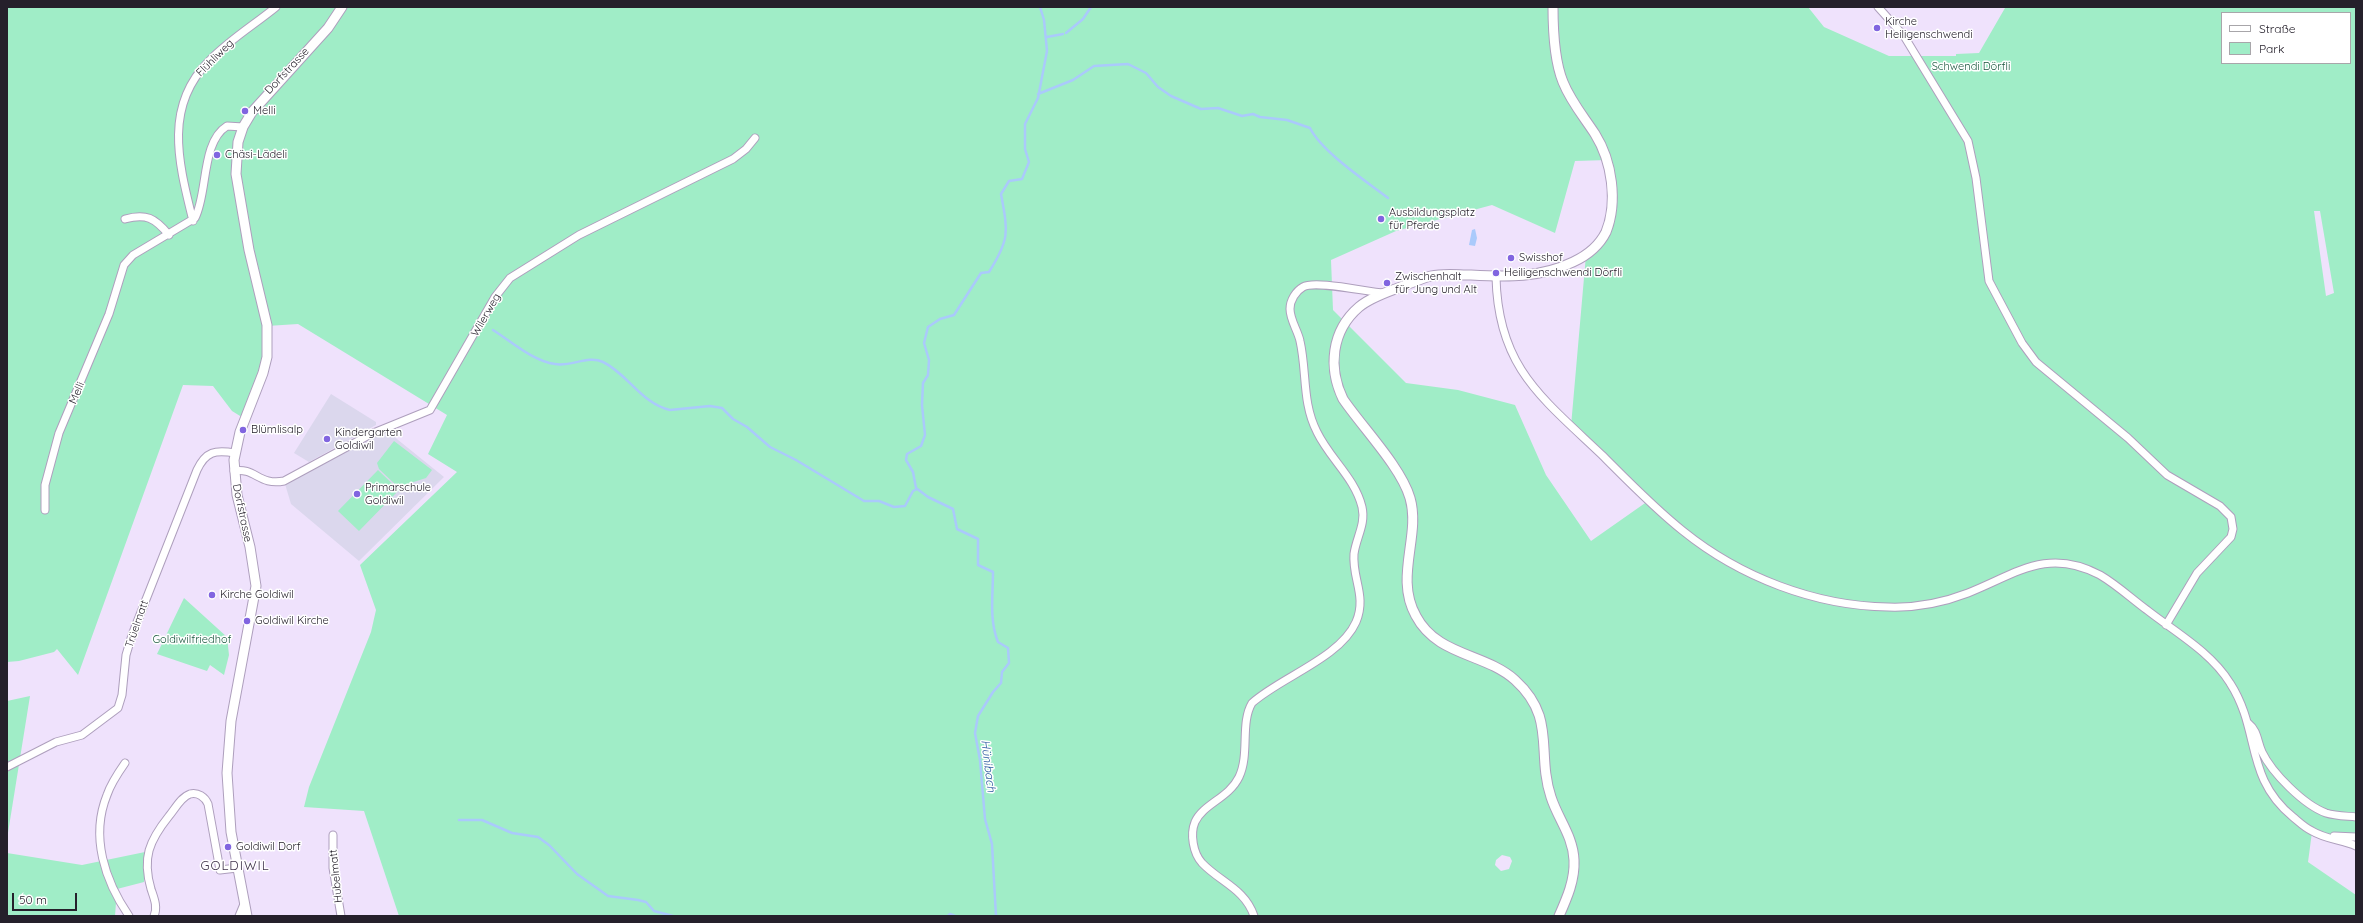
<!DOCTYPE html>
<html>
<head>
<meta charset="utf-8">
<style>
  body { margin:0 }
  #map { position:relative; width:2363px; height:923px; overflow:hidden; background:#efe2fc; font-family:Quicksand,sans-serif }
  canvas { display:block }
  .frame { position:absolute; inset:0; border:8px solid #25202b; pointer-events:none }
  .legend { position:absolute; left:2221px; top:12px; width:130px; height:52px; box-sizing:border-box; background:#fff; border:1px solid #a8a6aa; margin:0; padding:5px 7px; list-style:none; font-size:12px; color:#25202b }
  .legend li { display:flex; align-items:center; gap:8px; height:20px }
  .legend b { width:20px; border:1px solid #a8a6aa }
  .scale { position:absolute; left:12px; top:893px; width:65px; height:18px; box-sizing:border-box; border:2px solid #25202b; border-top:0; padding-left:5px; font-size:12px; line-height:14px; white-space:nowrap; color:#25202b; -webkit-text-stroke:3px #fff; paint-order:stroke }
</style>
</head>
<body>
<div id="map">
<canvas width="2363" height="923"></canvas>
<div class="frame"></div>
<ul class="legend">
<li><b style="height:5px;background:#fff"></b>Straße</li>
<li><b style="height:11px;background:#a0edc7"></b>Park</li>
</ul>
<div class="scale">50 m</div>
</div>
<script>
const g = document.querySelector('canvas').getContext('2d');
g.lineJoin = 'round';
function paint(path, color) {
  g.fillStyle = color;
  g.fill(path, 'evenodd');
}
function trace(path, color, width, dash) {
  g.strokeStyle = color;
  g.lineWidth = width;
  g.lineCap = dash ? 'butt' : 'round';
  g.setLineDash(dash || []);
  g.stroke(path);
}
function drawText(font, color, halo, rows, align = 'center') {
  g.font = font + ' Quicksand,sans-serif';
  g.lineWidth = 3;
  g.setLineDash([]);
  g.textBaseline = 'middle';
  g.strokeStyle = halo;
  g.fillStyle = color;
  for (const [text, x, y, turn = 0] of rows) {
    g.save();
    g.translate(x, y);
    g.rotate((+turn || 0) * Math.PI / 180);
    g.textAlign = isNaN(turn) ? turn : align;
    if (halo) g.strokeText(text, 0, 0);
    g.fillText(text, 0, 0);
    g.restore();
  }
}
paint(new Path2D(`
  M 331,394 L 376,422 L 376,425 L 309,462 L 294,453 Z
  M 387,431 L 444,477 L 359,561 L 291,504 L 285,484 Z`), '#dbd7ed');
paint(new Path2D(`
  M 7,7 L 1808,7 L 1824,27 L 1889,56 L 1956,56 L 1956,54 L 1979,53 L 2005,8 L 2004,7 L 2356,7 L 2356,837 L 2329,837 L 2312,832 L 2308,862 L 2356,895 L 2356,916 L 399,916 L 364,811 L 304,807 L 309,787 L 371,632 L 376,610 L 360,565 L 457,472 L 428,454 L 447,415 L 298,324 L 267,326 L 267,357 L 245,419 L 232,411 L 213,386 L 183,385 L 78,675 L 57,649 L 54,652 L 19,661 L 7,662 ZM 2222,13 L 2350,13 L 2350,63 L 2222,63 ZM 1607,160 C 1609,198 1616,226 1586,255 L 1571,426 L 1648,501 L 1591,541 L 1546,475 L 1515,405 L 1458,390 L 1406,383 L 1333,310 L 1331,260 L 1396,231 L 1492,205 L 1555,233 L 1575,161 ZM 2314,211 L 2320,211 L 2334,293 L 2326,296 ZM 1502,855 L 1510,857 L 1512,861 L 1509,869 L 1501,871 L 1495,865 L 1496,860 Z
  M 394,441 L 432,470 L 426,478 L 398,487 L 379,469 L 377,463 Z
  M 378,470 L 399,490 L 359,531 L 338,511 Z
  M 184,598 L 227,637 L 229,655 L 224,675 L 210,665 L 207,671 L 157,654 Z
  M 30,696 L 7,839 L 7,701 Z
  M 145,852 L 144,882 L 117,889 L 115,916 L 7,916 L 7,853 L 82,865 Z`), '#a0edc7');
paint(new Path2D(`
  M 1475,229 L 1477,238 L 1475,246 L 1469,245 L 1472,230 Z`), '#aacafb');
trace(new Path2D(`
  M 1066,33 L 1083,19 L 1091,7
  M 1047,37 L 1063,34
  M 1038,94 L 1073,80 L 1094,66 L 1128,64 L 1146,73 L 1158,87 L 1171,96 L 1201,109 L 1218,108 L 1242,116 L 1253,114 L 1260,117 L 1287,120 L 1310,128 C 1322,152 1366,181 1388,198
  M 493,330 C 512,342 533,361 555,364 C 571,367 588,355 603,362 C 628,374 642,404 670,410 L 710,406 L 722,408 L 733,419 L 747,427 L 770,447 L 796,460 L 864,501 L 879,501 L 894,507 L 905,506 L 913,491 L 917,489
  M 459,820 L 482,820 L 512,833 L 538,837 L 549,845 L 577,874 L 608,896 L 638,900 L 646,902 L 654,911 L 673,916
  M 948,916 L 950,914 L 955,916
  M 996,916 L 992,844 L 985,819 L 980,760 L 975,733 L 978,716 L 993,692 L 1001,683 L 1002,672 L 1009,663 L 1008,648 L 998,642 C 989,620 993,595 993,572 L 978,565 L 978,539 L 957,529 L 953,509 L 928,497 L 916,488 L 913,472 L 906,460 L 907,454 L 921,446 L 925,435 L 922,405 L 923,383 L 928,375 L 929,360 L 924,343 L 928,327 L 940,319 L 954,315 L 981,273 L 989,272 C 1010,239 1008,232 1001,194 L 1009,181 L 1022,179 L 1029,162 L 1025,149 L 1025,124 L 1038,98 L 1047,51 L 1044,20 L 1040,7`), '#aacafb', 2.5);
const minor = new Path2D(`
  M 1878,7 L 1904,36 L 1968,141 L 1976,178 L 1989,281 L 2022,343 L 2036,362 L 2128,438 L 2167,475 L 2220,506 L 2231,517 L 2233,529 L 2231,537 L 2197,573 L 2166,625
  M 125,219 C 146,213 155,218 169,235
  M 193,221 C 179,164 163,107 209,61 C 229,40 254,25 276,7
  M 1496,277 C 1498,367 1541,397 1602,455 C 1628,481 1654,508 1683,531 C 1740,577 1815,606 1888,607 C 1915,608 1942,603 1968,593 C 2016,574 2047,547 2100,575 C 2117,585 2132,599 2147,610 C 2175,632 2211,652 2230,683 C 2261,731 2244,777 2293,817 C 2299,822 2305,828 2312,831 C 2325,839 2342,840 2356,846
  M 234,471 C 255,467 259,486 284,481 L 371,434 L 430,410 L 495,297 L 510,278 L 579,235 L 733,159 L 746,149 L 755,138
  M 45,510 L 45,485 L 59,433 L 109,314 L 124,265 L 133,255 L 195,218 C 208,193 201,142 227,126 L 243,127
  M 2248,723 C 2258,731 2257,741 2262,752 C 2272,773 2304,805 2326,813 C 2335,816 2346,816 2356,817
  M 125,763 C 118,773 111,783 107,795 C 90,837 105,881 129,916
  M 7,767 L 56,742 L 82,735 L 118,708 L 122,695 L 126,655 L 132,635 L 197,470 C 206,451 215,450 235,453
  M 333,835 L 333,868 L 341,916
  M 2334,836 L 2356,837
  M 154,916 C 158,907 154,898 151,889 C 142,858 149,841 169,816 C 175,809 181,797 190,794 C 198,792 205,797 208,804 L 220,870 L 237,868
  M 239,916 L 244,904
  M 1254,916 C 1245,889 1220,882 1202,863 C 1193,853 1190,834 1195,822 C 1203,804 1229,798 1239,777 C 1250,754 1240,723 1252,703 C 1281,677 1340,658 1356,622 C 1367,596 1352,579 1354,554 C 1356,538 1366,524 1362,507 C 1355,478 1330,459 1317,432 C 1302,403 1307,372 1300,341 C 1298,331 1290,320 1290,309 C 1290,300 1296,291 1303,287 C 1315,280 1367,292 1384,293`);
const tertiary = new Path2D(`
  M 1553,7 C 1553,31 1554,60 1563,82 C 1571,102 1584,117 1595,134 C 1612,161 1618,202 1606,232 C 1599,246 1586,256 1573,262 C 1540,278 1507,277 1471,275 C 1458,275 1444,273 1431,276 C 1422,278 1412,283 1403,286 C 1388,292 1371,297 1359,307 C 1331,331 1328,368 1343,399 C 1362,427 1401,467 1410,498 C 1421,536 1394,577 1416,616 C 1437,656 1485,653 1515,680 C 1557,718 1536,752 1551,797 C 1558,819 1573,836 1574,860 C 1575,880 1567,898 1559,916
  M 247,916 L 231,832 L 227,773 L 231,721 L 256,586 L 250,547 L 237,495 L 234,460 L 240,432 L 263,373 L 267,357 L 267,325 L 249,250 L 236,174 L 238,142 L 243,127 L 252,112 L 328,28 L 342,7`);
trace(minor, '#ae9fbd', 9);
trace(tertiary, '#ae9fbd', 11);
trace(minor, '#fff', 7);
trace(tertiary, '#fff', 9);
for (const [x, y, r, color] of [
  [1877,28,4,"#8165e0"],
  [245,111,4,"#8165e0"],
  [217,155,4,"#8165e0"],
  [1381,219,4,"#8165e0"],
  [1511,258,4,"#8165e0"],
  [1496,273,4,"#8165e0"],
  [1387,283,4,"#8165e0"],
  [243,430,4,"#8165e0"],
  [327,439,4,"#8165e0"],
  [357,494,4,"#8165e0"],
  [212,595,4,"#8165e0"],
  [247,621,4,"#8165e0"],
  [228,847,4,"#8165e0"]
]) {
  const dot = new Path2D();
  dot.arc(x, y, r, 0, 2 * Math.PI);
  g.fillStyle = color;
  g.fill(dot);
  trace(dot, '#fff', 1.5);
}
drawText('11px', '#25202b', '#fff', [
  ["Kirche",1885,22],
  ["Heiligenschwendi",1885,35],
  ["Melli",253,111],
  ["Chäsi-Lädeli",225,155],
  ["Ausbildungsplatz",1389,213],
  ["für Pferde",1389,226],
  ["Swisshof",1519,258],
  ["Heiligenschwendi Dörfli",1504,273],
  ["Zwischenhalt",1395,277],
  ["für Jung und Alt",1395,290],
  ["Blümlisalp",251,430],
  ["Kindergarten",335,433],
  ["Goldiwil",335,446],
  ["Primarschule",365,488],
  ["Goldiwil",365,501],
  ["Kirche Goldiwil",220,595],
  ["Goldiwil Kirche",255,621],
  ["Goldiwil Dorf",236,847]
], 'left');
drawText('11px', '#25202b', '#fff', [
  ["Flühliweg",215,58,-45],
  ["Dorfstrasse",287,71,-47],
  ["Wilerweg",486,315,-60],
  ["Melli",77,393,-67],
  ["Dorfstrasse",242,513,78],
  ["Trüelmatt",137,624,-71],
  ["Hubelmatt",336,876,-96]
]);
drawText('11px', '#18563c', '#fff', [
  ["Schwendi Dörfli",1971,67],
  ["Goldiwilfriedhof",192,640]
]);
drawText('italic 12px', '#24549b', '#fff', [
  ["Hünibach",988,766,83]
]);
g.letterSpacing = '1px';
drawText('13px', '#42354e', '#fff', [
  ["GOLDIWIL",235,866]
]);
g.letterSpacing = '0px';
</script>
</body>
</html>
